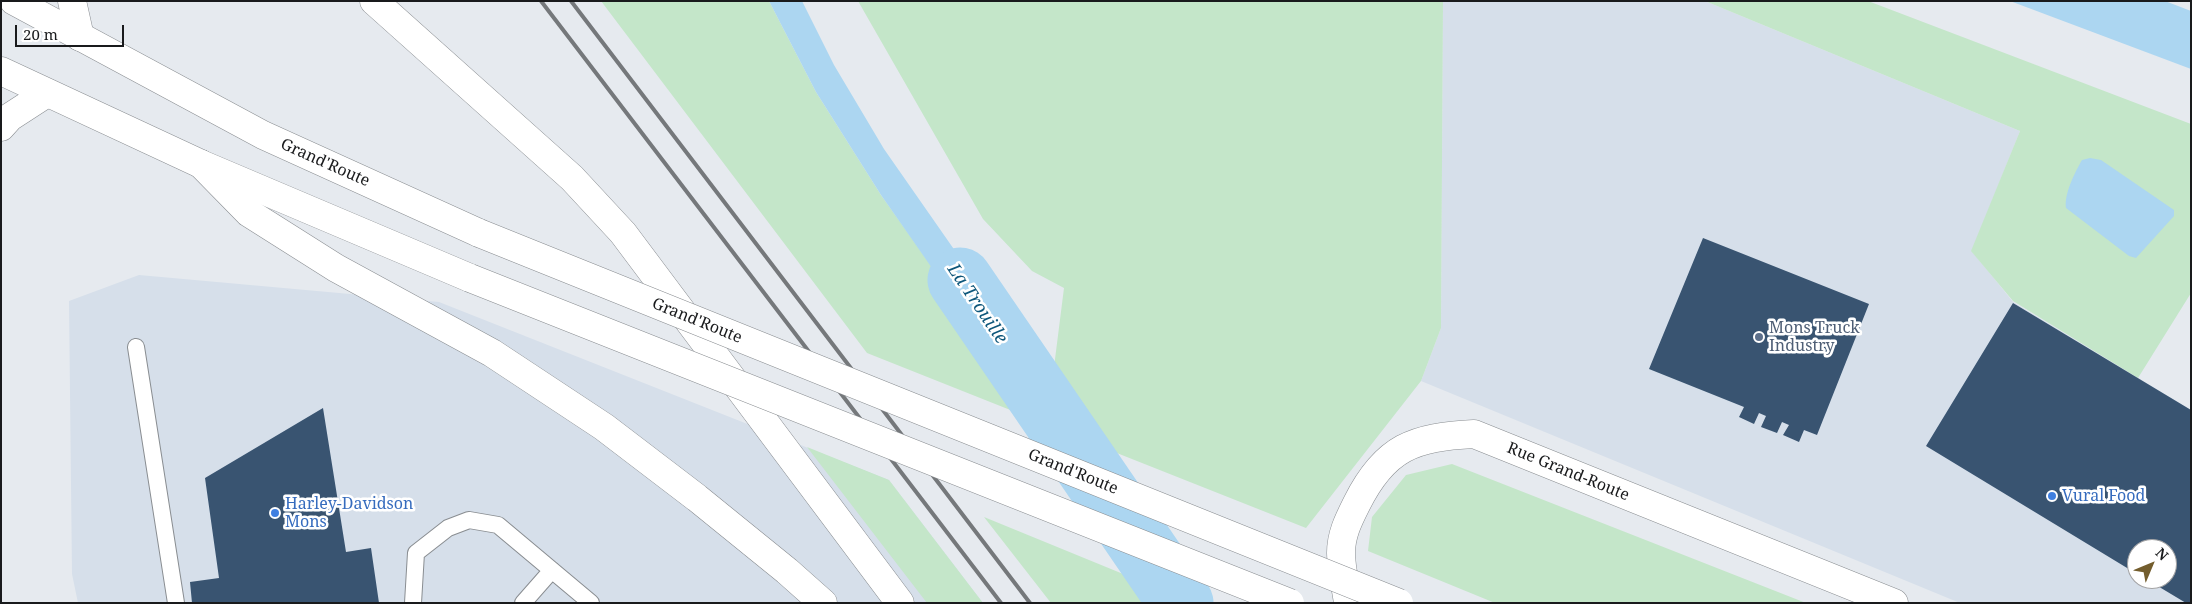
<!DOCTYPE html>
<html>
<head>
<meta charset="utf-8">
<style>
  body { margin:0 }
  #map { position:relative; width:2192px; height:604px; overflow:hidden; background:#e6eaef; font-family:"Noto Serif",serif }
  canvas { display:block }
  .frame { position:absolute; inset:0; border:2px solid #191a1c; pointer-events:none }
  .north { position:absolute; left:2127px; top:539px; width:50px; height:50px; box-sizing:border-box; background:#fff; border:1px solid #a3a3a4; border-radius:50%; rotate:45deg; font-size:14px; font-weight:700; line-height:20px; text-align:center; color:#191a1c }
  .north::after { content:''; display:block; margin:auto; width:18px; height:22px; background:#735d2d; clip-path:polygon(50% 0,100% 100%,50% 72%,0 100%) }
  .scale { position:absolute; left:15px; top:25px; width:109px; height:22px; box-sizing:border-box; border:2px solid #191a1c; border-top:0; padding-left:6px; font-size:15px; line-height:18px; white-space:nowrap; color:#191a1c; -webkit-text-stroke:4px #fff; paint-order:stroke }
</style>
</head>
<body>
<div id="map">
<canvas width="2192" height="604"></canvas>
<div class="frame"></div>
<div class="north">N</div>
<div class="scale">20 m</div>
</div>
<script>
const g = document.querySelector('canvas').getContext('2d');
g.lineJoin = 'round';
function paint(path, color) {
  g.fillStyle = color;
  g.fill(path, 'evenodd');
}
function trace(path, color, width, dash) {
  g.strokeStyle = color;
  g.lineWidth = width;
  g.lineCap = dash ? 'butt' : 'round';
  g.setLineDash(dash || []);
  g.stroke(path);
}
function drawText(font, color, halo, rows, align = 'center') {
  g.font = font + ' "Noto Serif",serif';
  g.lineWidth = 5;
  g.setLineDash([]);
  g.textBaseline = 'middle';
  g.strokeStyle = halo;
  g.fillStyle = color;
  for (const [text, x, y, turn = 0] of rows) {
    g.save();
    g.translate(x, y);
    g.rotate((+turn || 0) * Math.PI / 180);
    g.textAlign = isNaN(turn) ? turn : align;
    if (halo) g.strokeText(text, 0, 0);
    g.fillText(text, 0, 0);
    g.restore();
  }
}
paint(new Path2D(`
  M 1443,1 L 1705,1 L 2020,131 L 1972,251 L 2013,302 L 2191,410 L 2191,603 L 1960,603 L 1421,381 L 1441,328 ZM 2137,549 L 2167,549 L 2167,579 L 2137,579 Z
  M 139,275 L 439,302 L 889,480 L 983,603 L 78,603 L 72,574 L 69,301 Z`), '#d6dfea');
paint(new Path2D(`
  M 601,1 L 769,1 L 816,92 L 881,195 L 1043,423 L 867,353 Z
  M 858,1 L 1443,1 L 1441,328 L 1421,381 L 1306,528 L 1084,440 L 1054,367 L 1064,288 L 1032,271 L 983,219 Z
  M 1705,1 L 1868,1 L 2191,124 L 2191,293 L 2138,378 L 2013,301 L 1971,251 L 2020,131 Z
  M 807,447 L 889,480 L 983,603 L 927,603 Z
  M 1452,464 L 1806,603 L 1495,603 L 1368,551 L 1372,517 L 1406,475 Z
  M 984,517 L 1194,603 L 1051,603 Z`), '#c4e6c9');
paint(new Path2D(`
  M 769,1 L 802,1 L 834,65 L 884,149 L 1034,364 L 985,344 L 881,195 L 816,92 Z
  M 2010,1 L 2165,1 L 2191,11 L 2191,69 Z
  M 2090,158 L 2101,160 L 2174,210 L 2174,216 L 2136,258 L 2129,256 L 2066,208 C 2064,194 2075,172 2082,160 Z`), '#acd6f1');
trace(new Path2D(`
  M 960,280 L 1181,603`), '#acd6f1', 65);
paint(new Path2D(`
  M 1703,238 L 1869,304 L 1817,435 L 1804,430 L 1799,442 L 1783,435 L 1789,425 L 1782,422 L 1777,433 L 1761,427 L 1766,416 L 1759,413 L 1754,424 L 1739,417 L 1744,407 L 1649,369 Z
  M 2013,303 L 2191,410 L 2191,603 L 2186,603 L 2146,579 L 2167,579 L 2167,549 L 2137,549 L 2137,574 L 1926,446 Z
  M 323,408 L 346,552 L 371,548 L 379,603 L 192,603 L 190,582 L 219,578 L 205,478 Z`), '#395471');
const lane = new Path2D(`
  M 136,347 L 176,603
  M 413,603 L 416,553 L 448,528 L 469,520 L 498,525 L 591,603
  M 523,603 L 552,570`);
const street = new Path2D(`
  M 1348,603 C 1346,587 1341,569 1341,553 C 1341,534 1349,519 1357,503 C 1385,447 1414,437 1474,434 L 1894,603`);
const secondary = new Path2D(`
  M 72,1 L 80,37
  M 374,1 L 572,178 L 623,233 L 900,603
  M 201,164 L 249,213 L 336,268 L 492,353 L 604,427 L 697,498 L 787,571 L 823,603`);
const primary = new Path2D(`
  M 14,1 L 263,135 L 479,233
  M 1,71 L 201,164 L 470,278`);
const highway = new Path2D(`
  M 1,127 L 10,117 L 47,93`);
trace(lane, '#898d91', 18);
trace(street, '#898d91', 29);
trace(secondary, '#898d91', 29);
trace(primary, '#898d91', 29);
trace(highway, '#898d91', 29);
trace(lane, '#fff', 16);
trace(street, '#fff', 28);
trace(secondary, '#fff', 28);
trace(primary, '#fff', 28);
trace(highway, '#fff', 28);
trace(new Path2D(`
  M 541,1 L 1001,603
  M 571,1 L 1030,603`), '#75787b', 4);
const primaryBridge = new Path2D(`
  M 479,233 L 1399,603
  M 470,278 L 1290,603`);
trace(primaryBridge, '#898d91', 29, []);
trace(primaryBridge, '#fff', 28);
for (const [x, y, r, color] of [
  [1759,337,5,"#5c6f8a"],
  [2052,496,5,"#3f7fe0"],
  [275,513,5,"#3f7fe0"]
]) {
  const dot = new Path2D();
  dot.arc(x, y, r, 0, 2 * Math.PI);
  g.fillStyle = color;
  g.fill(dot);
  trace(dot, '#fff', 2);
}
drawText('16px', '#191a1c', '#fff', [
  ["Grand'Route",325,163,24],
  ["Grand'Route",697,321,22],
  ["Grand'Route",1073,472,22],
  ["Rue Grand-Route",1568,472,22]
]);
drawText('16px', '#4e5e75', '#fff', [
  ["Mons Truck",1769,328],
  ["Industry",1769,346]
], 'left');
drawText('16px', '#366cbe', '#fff', [
  ["Vural Food",2062,496],
  ["Harley-Davidson",285,504],
  ["Mons",285,522]
], 'left');
drawText('italic 18px', '#0e577b', '#fff', [
  ["La Trouille",977,304,56]
]);
</script>
</body>
</html>
